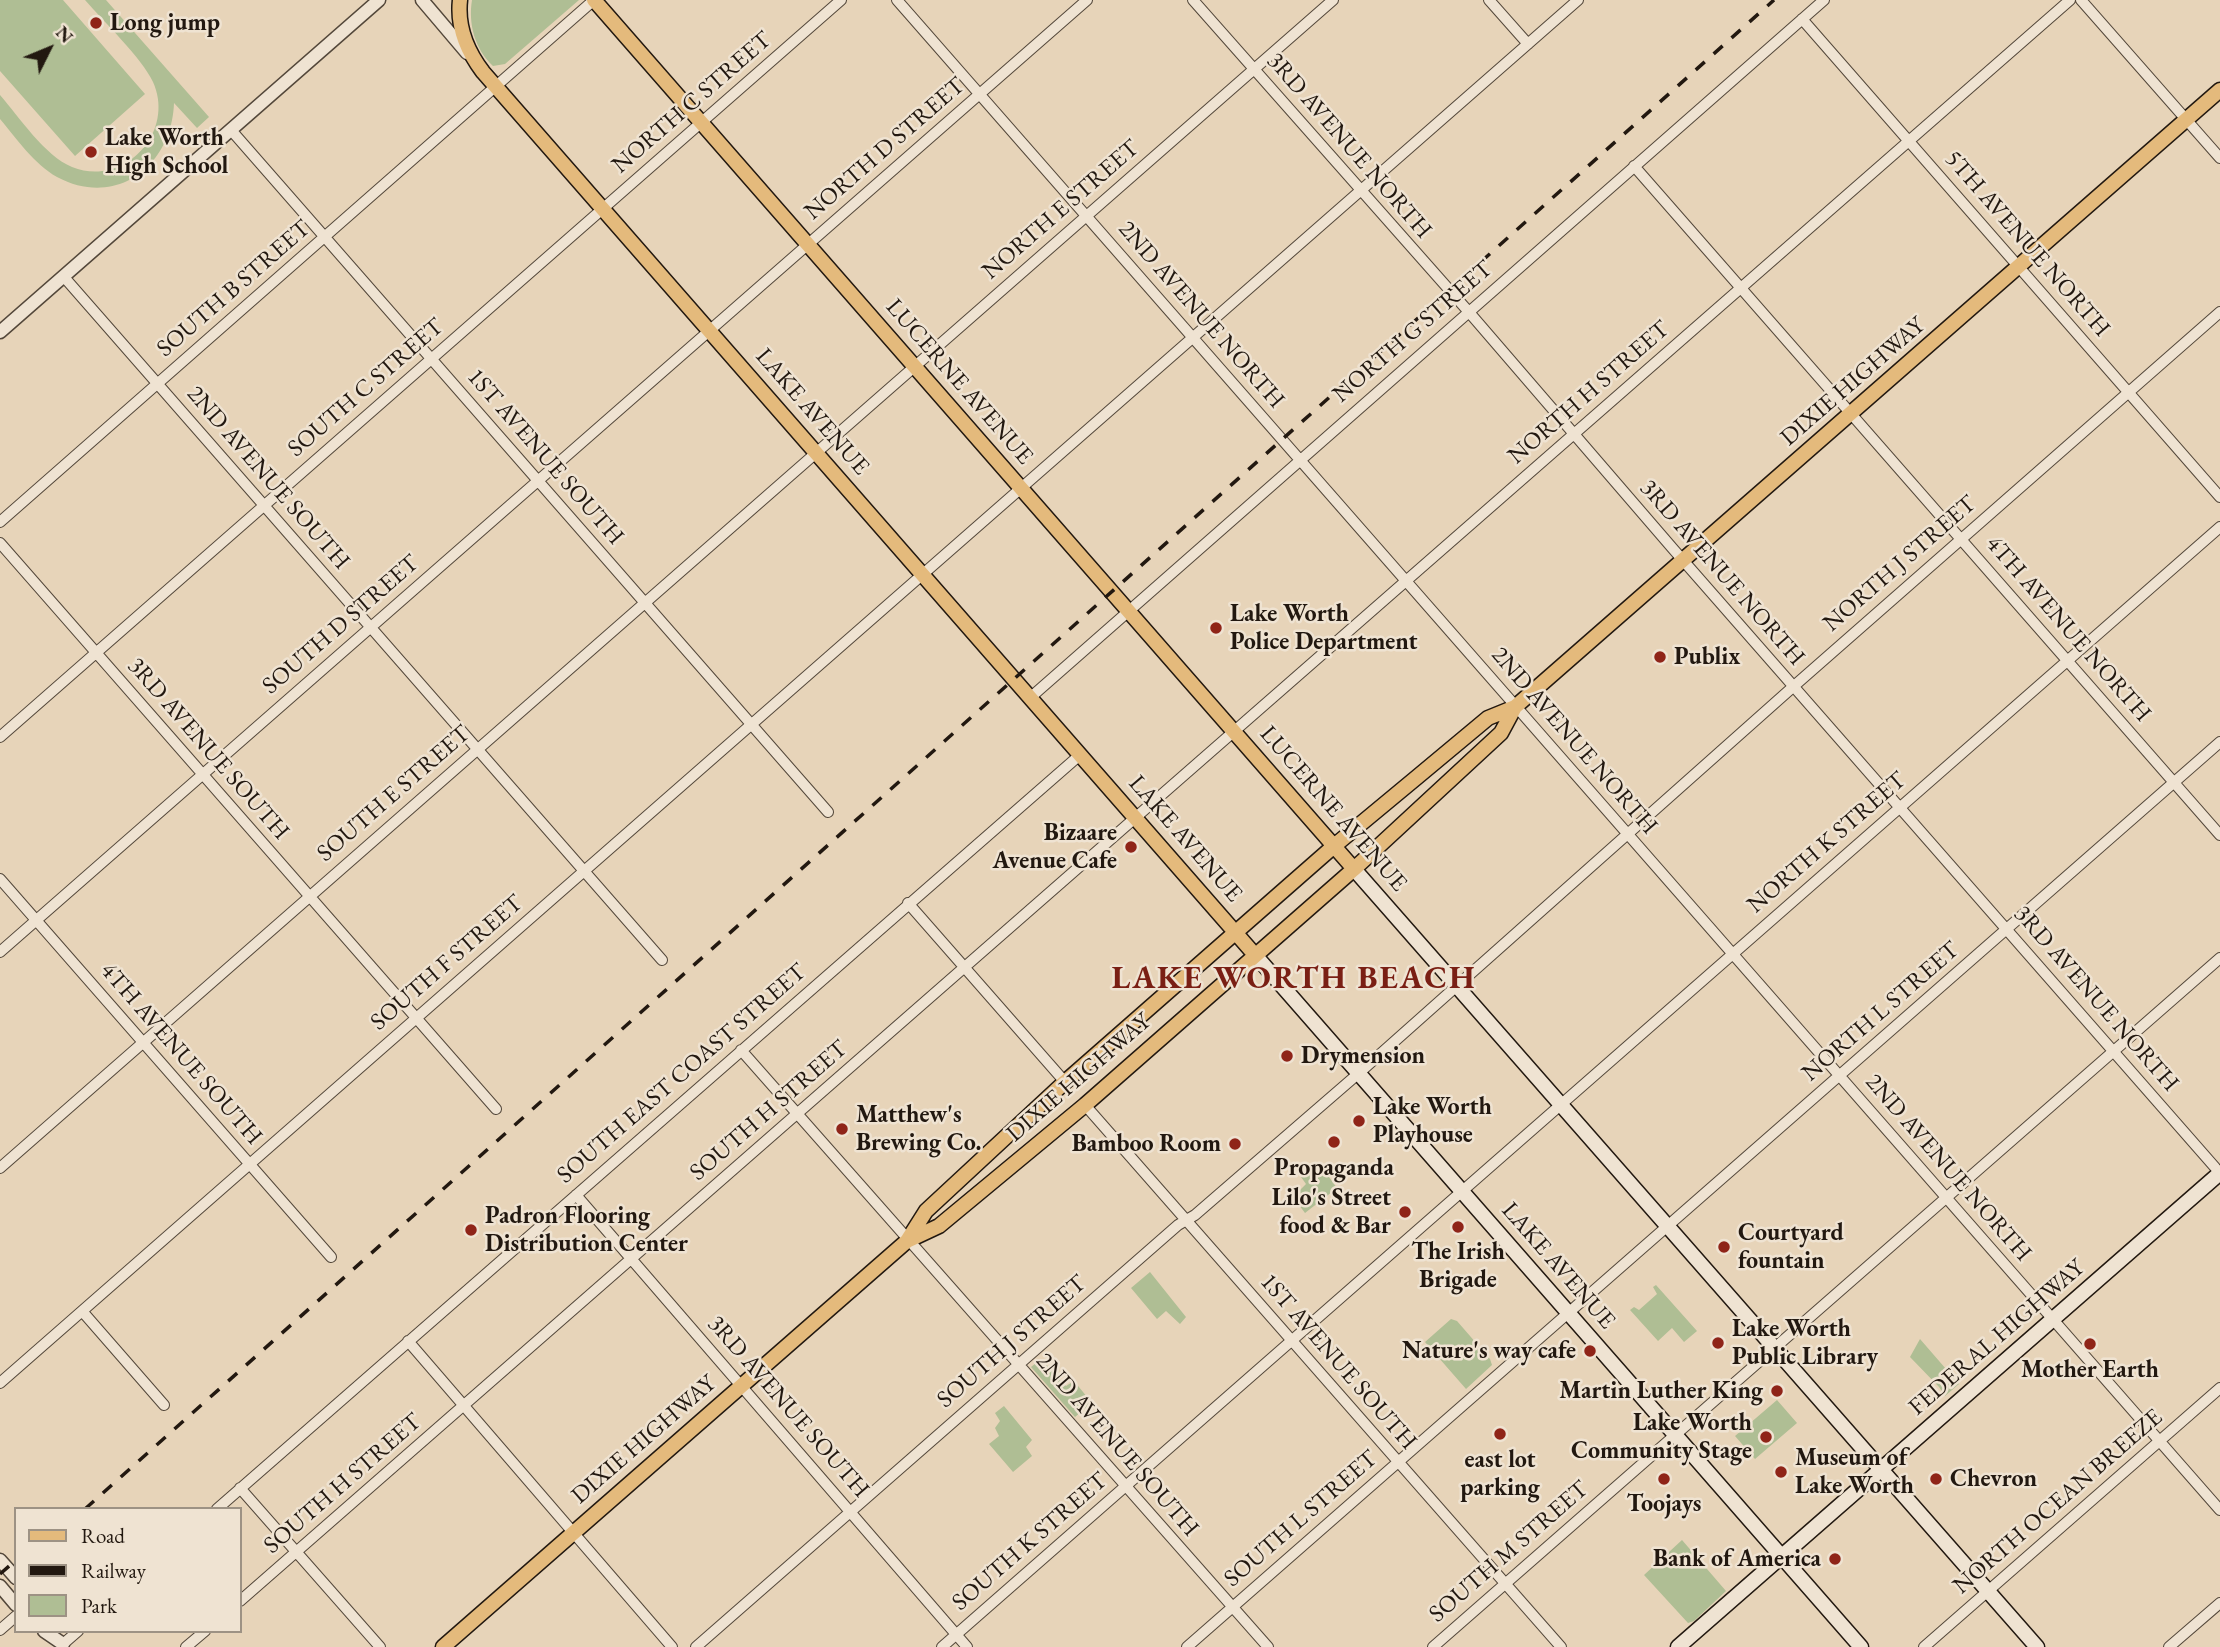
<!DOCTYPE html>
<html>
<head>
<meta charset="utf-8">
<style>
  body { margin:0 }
  #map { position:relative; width:2220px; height:1647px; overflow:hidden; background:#e7d4b9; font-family:"EB Garamond",serif }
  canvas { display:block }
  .legend { position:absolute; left:14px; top:1507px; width:228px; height:126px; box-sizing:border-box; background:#efe3d2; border:2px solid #9d9284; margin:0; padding:9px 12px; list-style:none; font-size:21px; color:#221810 }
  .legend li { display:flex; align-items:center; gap:14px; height:35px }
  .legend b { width:35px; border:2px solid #9d9284 }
  .north { position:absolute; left:14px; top:14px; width:70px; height:70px; -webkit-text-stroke:5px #efe3d2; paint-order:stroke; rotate:47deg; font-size:19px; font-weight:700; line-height:28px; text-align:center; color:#221810 }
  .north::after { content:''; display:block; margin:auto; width:24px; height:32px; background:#221810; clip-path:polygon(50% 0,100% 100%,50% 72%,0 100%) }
</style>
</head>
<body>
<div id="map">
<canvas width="2220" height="1647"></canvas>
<ul class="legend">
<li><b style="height:9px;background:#e4ba7c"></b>Road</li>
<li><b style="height:9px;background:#221810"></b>Railway</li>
<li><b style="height:19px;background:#afbe94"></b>Park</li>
</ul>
<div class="north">N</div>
</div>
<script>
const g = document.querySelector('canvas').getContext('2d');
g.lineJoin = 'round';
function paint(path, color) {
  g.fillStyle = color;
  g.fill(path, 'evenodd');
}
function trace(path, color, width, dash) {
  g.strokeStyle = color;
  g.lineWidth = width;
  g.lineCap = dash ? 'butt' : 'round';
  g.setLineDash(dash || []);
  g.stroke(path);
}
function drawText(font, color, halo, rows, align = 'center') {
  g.font = font + ' "EB Garamond",serif';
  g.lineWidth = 5;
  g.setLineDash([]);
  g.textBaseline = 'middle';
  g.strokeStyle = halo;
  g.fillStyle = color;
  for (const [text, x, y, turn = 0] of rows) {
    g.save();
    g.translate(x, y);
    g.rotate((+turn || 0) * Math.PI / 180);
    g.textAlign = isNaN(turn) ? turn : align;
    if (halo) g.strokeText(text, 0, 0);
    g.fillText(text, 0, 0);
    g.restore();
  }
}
paint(new Path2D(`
  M 0,0 L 63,0 L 145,94 L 75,156 L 0,71 Z
  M 85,0 L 106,0 L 209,117 L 197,128 L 174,103 C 172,165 117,209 57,177 C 34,164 17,139 0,119 L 0,95 C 19,117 45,156 72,167 C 123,188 176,133 153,82 C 142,58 103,21 85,0 Z
  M 472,0 L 579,0 L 505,64 L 493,66 C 475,49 468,24 472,0 Z
  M 1318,1162 L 1337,1188 L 1305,1213 L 1293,1197 L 1306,1184 L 1301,1177 Z
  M 1150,1272 L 1186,1317 L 1180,1324 L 1166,1311 L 1157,1319 L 1131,1288 Z
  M 1656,1285 L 1697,1331 L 1684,1342 L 1672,1328 L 1658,1341 L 1630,1310 L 1634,1307 L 1639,1310 L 1657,1294 L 1653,1287 Z
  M 1451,1319 L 1457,1321 L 1490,1359 L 1492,1365 L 1466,1389 L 1425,1342 Z
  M 1920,1339 L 1959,1384 L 1945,1396 L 1939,1387 L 1910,1357 Z
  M 1041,1359 L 1066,1386 L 1074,1381 L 1092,1403 L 1075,1417 L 1031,1367 Z
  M 1777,1400 L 1797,1423 L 1755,1459 L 1735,1436 Z
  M 1004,1406 L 1032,1440 L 1026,1447 L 1032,1456 L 1013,1472 L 989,1444 L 999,1436 L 995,1428 L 1000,1421 L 995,1413 Z
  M 1682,1540 L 1726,1591 L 1694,1621 L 1688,1623 L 1644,1575 Z`), '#afbe94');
const minor = new Path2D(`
  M 897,0 L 2220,1510
  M 1193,0 L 1468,311 L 1674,550 L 2220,1173
  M 1489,0 L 1528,44
  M 2081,0 L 2220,158
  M 1802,19 L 2220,497
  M 231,130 L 828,812
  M 1634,166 L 2220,835
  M 64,277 L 662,960
  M 0,522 L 594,0
  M 0,543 L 496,1109
  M 1031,697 L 1824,0
  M 0,737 L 841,0
  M 0,879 L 331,1257
  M 908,903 L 1065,1082
  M 0,952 L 1087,0
  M 741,1050 L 1268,1647
  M 1085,1105 L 1561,1647
  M 0,1168 L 1333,0
  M 576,1195 L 967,1647
  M 82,1311 L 164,1405
  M 408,1341 L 672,1647
  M 0,1383 L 1578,0
  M 240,1488 L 380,1647
  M 217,1509 L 1081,754
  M 240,1601 L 2070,0
  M 0,1630 L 16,1616
  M 63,1644 L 78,1631
  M 186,1647 L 205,1631
  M 696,1647 L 1178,1225 L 1195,1215 L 1359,1073 L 1794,686 L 2220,312
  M 942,1647 L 2220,527
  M 1187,1647 L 2220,742
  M 1433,1647 L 2220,958
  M 1924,1647 L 2220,1388
  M 2169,1647 L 2220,1603`);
const tertiary = new Path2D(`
  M 422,0 L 467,53
  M 0,332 L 379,0
  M 0,1560 L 16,1578
  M 0,1586 L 16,1605
  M 44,1631 L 63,1644`);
const secondary = new Path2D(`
  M 1354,869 L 2037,1647
  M 1255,955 L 1861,1647
  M 1678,1647 L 2220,1173`);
const primary = new Path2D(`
  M 460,0 C 457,27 467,51 483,72 L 1255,955
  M 594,0 L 1354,869
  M 907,1241 L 926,1211 L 1065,1082 L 1334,846 L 1416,778 L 1488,718 L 1515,707 L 2220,90
  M 443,1647 L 907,1241 L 939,1226 L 1085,1105 L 1354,869 L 1501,733 L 1515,707`);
trace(minor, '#53473a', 12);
trace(tertiary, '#53473a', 15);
trace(secondary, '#221810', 17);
trace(primary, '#221810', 17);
trace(minor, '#efe3d2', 10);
trace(tertiary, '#efe3d2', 12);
trace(secondary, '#efe3d2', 14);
trace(primary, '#e4ba7c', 14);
trace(new Path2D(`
  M 85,1509 L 1774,0
  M 0,1574 L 16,1560`), '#221810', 3.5, [12, 12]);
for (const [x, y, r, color] of [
  [96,23,7,"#8f2418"],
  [91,152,7,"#8f2418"],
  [1216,628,7,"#8f2418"],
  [1660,657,7,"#8f2418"],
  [1131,847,7,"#8f2418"],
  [1287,1056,7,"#8f2418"],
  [1359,1121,7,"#8f2418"],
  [842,1129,7,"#8f2418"],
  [1334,1142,7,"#8f2418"],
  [1235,1144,7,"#8f2418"],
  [1405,1212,7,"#8f2418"],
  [1458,1227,7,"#8f2418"],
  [471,1230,7,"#8f2418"],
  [1724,1247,7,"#8f2418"],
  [1718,1343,7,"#8f2418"],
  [2090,1344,7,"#8f2418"],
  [1590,1351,7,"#8f2418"],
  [1777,1391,7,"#8f2418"],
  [1500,1434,7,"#8f2418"],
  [1766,1437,7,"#8f2418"],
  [1781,1472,7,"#8f2418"],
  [1664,1479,7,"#8f2418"],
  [1936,1479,7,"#8f2418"],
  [1835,1559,7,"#8f2418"]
]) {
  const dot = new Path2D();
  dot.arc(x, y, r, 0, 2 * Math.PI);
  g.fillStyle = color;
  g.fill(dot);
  trace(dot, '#efe3d2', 2.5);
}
drawText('bold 24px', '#221810', '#efe3d2', [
  ["Long jump",110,23],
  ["Lake Worth",105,138],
  ["High School",105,166],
  ["Lake Worth",1230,614],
  ["Police Department",1230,642],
  ["Publix",1674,657],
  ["Bizaare",1117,833,"right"],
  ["Avenue Cafe",1117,861,"right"],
  ["Drymension",1301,1056],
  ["Lake Worth",1373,1107],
  ["Playhouse",1373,1135],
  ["Matthew's",856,1115],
  ["Brewing Co.",856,1143],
  ["Bamboo Room",1221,1144,"right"],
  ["Propaganda",1334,1168,"center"],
  ["Lilo's Street",1391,1198,"right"],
  ["food & Bar",1391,1226,"right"],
  ["Padron Flooring",485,1216],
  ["Distribution Center",485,1244],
  ["Courtyard",1738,1233],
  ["fountain",1738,1261],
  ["The Irish",1458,1252,"center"],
  ["Brigade",1458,1280,"center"],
  ["Lake Worth",1732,1329],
  ["Public Library",1732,1357],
  ["Nature's way cafe",1576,1351,"right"],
  ["Mother Earth",2090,1370,"center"],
  ["Martin Luther King",1763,1391,"right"],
  ["Lake Worth",1752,1423,"right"],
  ["Community Stage",1752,1451,"right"],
  ["Museum of",1795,1458],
  ["Lake Worth",1795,1486],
  ["east lot",1500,1460,"center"],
  ["parking",1500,1488,"center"],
  ["Chevron",1950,1479],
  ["Toojays",1664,1504,"center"],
  ["Bank of America",1821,1559,"right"]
], 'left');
drawText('24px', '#221810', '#efe3d2', [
  ["NORTH C STREET",692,103,-41],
  ["3RD AVENUE NORTH",1349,146,49],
  ["NORTH D STREET",885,149,-41],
  ["NORTH E STREET",1061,210,-41],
  ["5TH AVENUE NORTH",2027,244,49],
  ["SOUTH B STREET",234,289,-41],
  ["2ND AVENUE NORTH",1201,315,49],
  ["NORTH G STREET",1413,332,-41],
  ["LUCERNE AVENUE",959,382,49],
  ["DIXIE HIGHWAY",1853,382,-41],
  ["SOUTH C STREET",366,388,-41],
  ["NORTH H STREET",1589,393,-41],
  ["LAKE AVENUE",812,412,49],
  ["1ST AVENUE SOUTH",545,457,49],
  ["2ND AVENUE SOUTH",268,478,49],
  ["NORTH J STREET",1900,564,-41],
  ["3RD AVENUE NORTH",1722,573,49],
  ["SOUTH D STREET",341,625,-41],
  ["4TH AVENUE NORTH",2068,629,49],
  ["2ND AVENUE NORTH",1574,741,49],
  ["3RD AVENUE SOUTH",208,749,49],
  ["SOUTH E STREET",394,794,-41],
  ["LUCERNE AVENUE",1333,809,49],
  ["LAKE AVENUE",1185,839,49],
  ["NORTH K STREET",1827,843,-41],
  ["SOUTH F STREET",447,963,-41],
  ["3RD AVENUE NORTH",2096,999,49],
  ["NORTH L STREET",1881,1012,-41],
  ["4TH AVENUE SOUTH",181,1054,49],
  ["SOUTH EAST COAST STREET",682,1074,-41],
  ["DIXIE HIGHWAY",1079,1078,-41],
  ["SOUTH H STREET",769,1111,-41],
  ["2ND AVENUE NORTH",1948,1168,49],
  ["LAKE AVENUE",1558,1266,49],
  ["FEDERAL HIGHWAY",1997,1338,-41],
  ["SOUTH J STREET",1012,1342,-41],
  ["1ST AVENUE SOUTH",1338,1362,49],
  ["3RD AVENUE SOUTH",788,1407,49],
  ["DIXIE HIGHWAY",644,1440,-41],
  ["2ND AVENUE SOUTH",1117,1445,49],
  ["SOUTH H STREET",343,1484,-41],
  ["NORTH OCEAN BREEZE",2058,1502,-41],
  ["SOUTH L STREET",1301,1519,-41],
  ["SOUTH K STREET",1030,1542,-41],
  ["SOUTH M STREET",1509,1552,-41]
]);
g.letterSpacing = '2px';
drawText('bold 32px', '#7a1f14', '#efe3d2', [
  ["LAKE WORTH BEACH",1294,979]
]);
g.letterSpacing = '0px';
</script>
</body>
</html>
